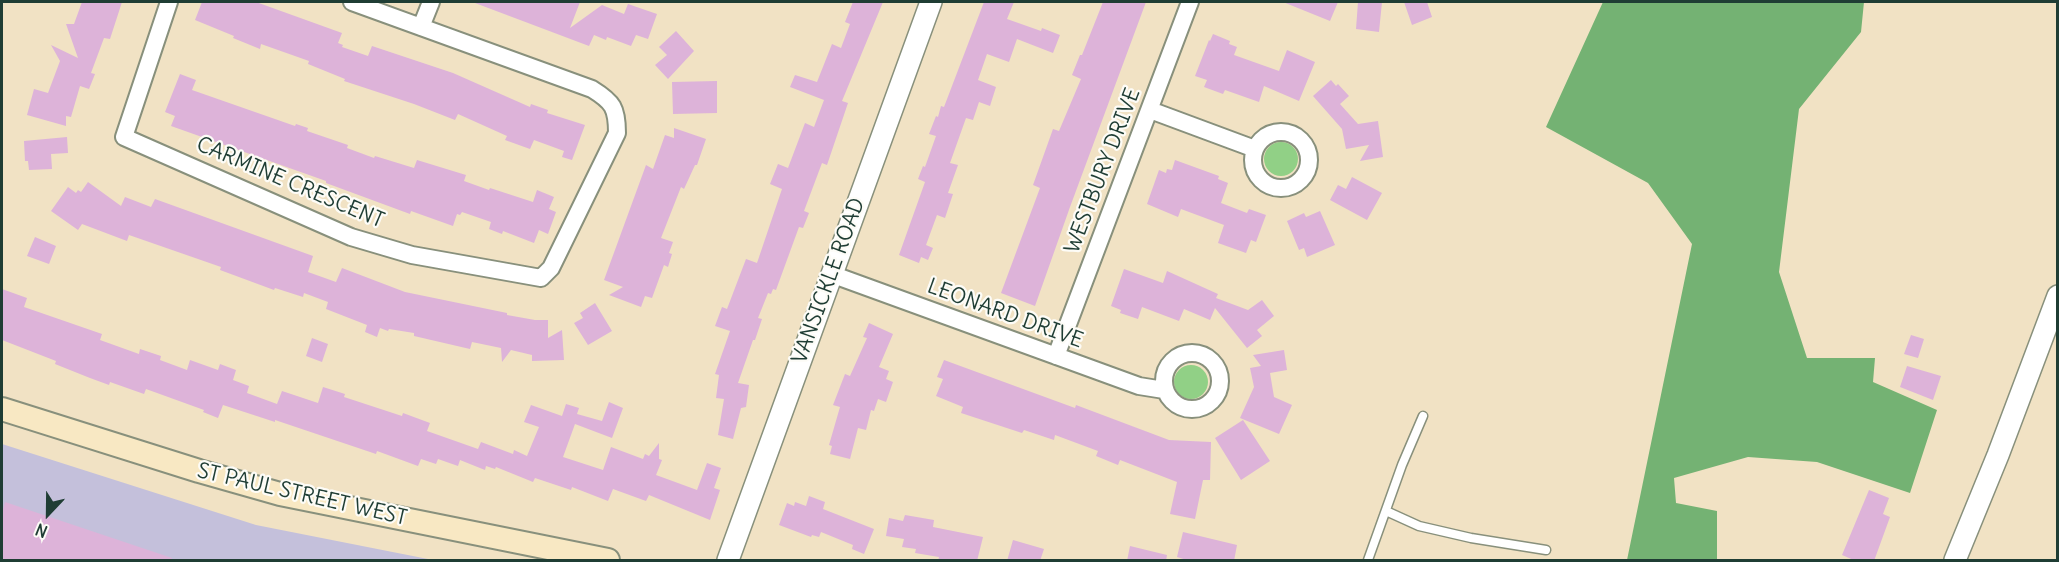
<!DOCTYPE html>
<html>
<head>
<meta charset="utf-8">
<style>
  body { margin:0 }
  #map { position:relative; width:2059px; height:562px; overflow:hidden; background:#f1e2c4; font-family:Delius,sans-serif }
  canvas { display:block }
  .frame { position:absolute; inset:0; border:3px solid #1f3d34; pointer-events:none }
  .north { position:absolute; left:18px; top:484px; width:60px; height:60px; -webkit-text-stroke:4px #fdfcf7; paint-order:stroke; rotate:202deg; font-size:16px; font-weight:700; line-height:24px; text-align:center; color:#1f3d34 }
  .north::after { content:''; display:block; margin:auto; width:21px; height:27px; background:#1f3d34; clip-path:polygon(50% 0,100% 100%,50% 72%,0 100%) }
</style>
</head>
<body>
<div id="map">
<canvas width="2059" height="562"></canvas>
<div class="frame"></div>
<div class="north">N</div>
</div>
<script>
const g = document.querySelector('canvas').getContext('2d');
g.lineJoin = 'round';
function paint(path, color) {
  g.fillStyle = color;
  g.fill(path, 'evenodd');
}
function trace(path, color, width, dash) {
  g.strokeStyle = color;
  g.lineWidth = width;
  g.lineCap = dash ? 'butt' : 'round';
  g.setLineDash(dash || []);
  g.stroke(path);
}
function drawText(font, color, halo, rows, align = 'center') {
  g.font = font + ' Delius,sans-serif';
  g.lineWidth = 4.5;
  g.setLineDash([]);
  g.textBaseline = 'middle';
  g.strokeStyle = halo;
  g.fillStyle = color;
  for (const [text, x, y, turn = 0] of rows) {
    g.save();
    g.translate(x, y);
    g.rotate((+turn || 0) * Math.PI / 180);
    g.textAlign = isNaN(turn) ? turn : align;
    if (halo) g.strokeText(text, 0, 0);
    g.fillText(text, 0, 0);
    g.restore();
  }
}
paint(new Path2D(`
  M 2,444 L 256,525 L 433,560 L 2,560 Z`), '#c4c0db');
paint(new Path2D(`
  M1264 159a17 17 0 1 1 34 0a17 17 0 1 1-34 0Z
  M1174 382a17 17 0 1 1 34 0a17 17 0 1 1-34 0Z`), '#91d086');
paint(new Path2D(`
  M 1603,2 L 1864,2 L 1861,32 L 1799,109 L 1779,272 L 1807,358 L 1875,358 L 1873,382 L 1937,410 L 1910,493 L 1817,462 L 1748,457 L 1674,478 L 1676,503 L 1717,511 L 1717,560 L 1627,560 L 1692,244 L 1648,183 L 1546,127 Z`), '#74b273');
paint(new Path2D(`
  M 82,2 L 122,2 L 110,39 L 104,38 L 91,73 L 95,74 L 89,89 L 80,86 L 71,117 L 66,116 L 66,126 L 27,115 L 34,89 L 48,93 L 60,61 L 51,45 L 78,58 L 66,24 L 74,24 Z
  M 202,2 L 256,2 L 342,33 L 338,43 L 343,45 L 342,47 L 368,56 L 372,46 L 453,73 L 530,107 L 531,104 L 548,110 L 547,113 L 585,125 L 572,160 L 562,157 L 564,151 L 534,140 L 530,149 L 505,140 L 507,136 L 458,114 L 455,120 L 414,104 L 344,81 L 345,79 L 308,64 L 309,61 L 261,44 L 260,49 L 233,38 L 234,36 L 195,20 Z
  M 853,2 L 883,2 L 842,101 L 848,103 L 827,165 L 822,163 L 804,211 L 809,213 L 803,228 L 799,227 L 776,290 L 773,289 L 771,294 L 768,293 L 758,318 L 762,319 L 755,340 L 753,340 L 738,383 L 749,385 L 746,407 L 741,408 L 733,439 L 718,435 L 724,399 L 716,398 L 719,375 L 715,374 L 730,331 L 715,326 L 722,307 L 727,309 L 746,259 L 757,263 L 782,189 L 770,184 L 778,164 L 788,168 L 805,123 L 814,127 L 824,100 L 790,87 L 795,75 L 817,82 L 832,44 L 841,48 L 850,24 L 845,22 Z
  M 984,2 L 1014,2 L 1007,19 L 1041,31 L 1042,28 L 1060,35 L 1053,53 L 1017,39 L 1009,62 L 987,54 L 978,80 L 996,87 L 990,106 L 979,102 L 973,120 L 966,118 L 950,163 L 958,165 L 948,193 L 953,194 L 945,218 L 937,215 L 926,245 L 933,248 L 928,260 L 921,257 L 919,263 L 899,255 L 925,182 L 918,179 L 923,166 L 925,167 L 936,136 L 929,134 L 936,116 L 938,117 L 941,106 L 944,107 Z
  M 1103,2 L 1146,2 L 1070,207 L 1035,306 L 1001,293 L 1040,188 L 1033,185 L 1053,129 L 1059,131 L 1081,79 L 1072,75 L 1080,55 L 1082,55 Z
  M 1283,2 L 1338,2 L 1330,21 Z
  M 1358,2 L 1382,2 L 1379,32 L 1356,29 Z
  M 1404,2 L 1427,2 L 1432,17 L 1412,25 Z
  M 475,3 L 580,2 L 570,28 L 602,5 L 624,14 L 628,4 L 657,14 L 648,39 L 636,35 L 631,46 L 607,37 L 606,40 L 594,35 L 589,46 Z
  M 676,31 L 694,51 L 668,79 L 655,65 L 667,55 L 659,47 Z
  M 1213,34 L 1230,41 L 1229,44 L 1237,47 L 1234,55 L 1279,71 L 1287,50 L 1315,62 L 1299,101 L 1264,86 L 1259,102 L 1225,90 L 1223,94 L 1204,87 L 1207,80 L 1195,76 L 1209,40 L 1210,41 Z
  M 180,74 L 196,80 L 192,90 L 295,126 L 296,124 L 308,128 L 307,131 L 348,145 L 347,148 L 374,158 L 375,156 L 414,168 L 417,160 L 466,175 L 464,181 L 489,190 L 490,188 L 533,202 L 537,190 L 554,197 L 549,209 L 556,212 L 548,234 L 539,230 L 534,243 L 503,231 L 502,234 L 489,229 L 491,222 L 462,212 L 460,215 L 457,214 L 453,226 L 411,211 L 410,214 L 326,183 L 326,181 L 171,126 L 175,116 L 165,112 Z
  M 1331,80 L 1336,86 L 1338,84 L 1349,96 L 1340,104 L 1358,124 L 1378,121 L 1383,157 L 1360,161 L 1369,145 L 1346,149 L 1342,129 L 1313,96 Z
  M 717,81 L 717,113 L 673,114 L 672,82 Z
  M 674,128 L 706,139 L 697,165 L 695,165 L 684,189 L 681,187 L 661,238 L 673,242 L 669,253 L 672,254 L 668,267 L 664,265 L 652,298 L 645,296 L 641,307 L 609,295 L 623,287 L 604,280 L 646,165 L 653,169 L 665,135 L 674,138 Z
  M 67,137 L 68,153 L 51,154 L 52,169 L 29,170 L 28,161 L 25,161 L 24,141 Z
  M 1175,160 L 1219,176 L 1218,179 L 1228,183 L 1221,203 L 1247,213 L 1249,209 L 1266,215 L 1256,242 L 1251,240 L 1246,253 L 1218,243 L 1224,225 L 1181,209 L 1178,217 L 1147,204 L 1159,170 L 1166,173 L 1167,169 L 1172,170 Z
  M 1352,177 L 1382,193 L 1367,220 L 1330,200 L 1338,185 L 1346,189 Z
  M 88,182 L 121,206 L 125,197 L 151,207 L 155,199 L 313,256 L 308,272 L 336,282 L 342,268 L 405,292 L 507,313 L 507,315 L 535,320 L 548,320 L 548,338 L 562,330 L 564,360 L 532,361 L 532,355 L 511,350 L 502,362 L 501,348 L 472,342 L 470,349 L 414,336 L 414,333 L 389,329 L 388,331 L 380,328 L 377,337 L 365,332 L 367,325 L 326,309 L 328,302 L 304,293 L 303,297 L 275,288 L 274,290 L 220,270 L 221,267 L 129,235 L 127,241 L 82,224 L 78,230 L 51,211 L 68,187 L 76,193 L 78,190 L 81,192 Z
  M 1320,211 L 1335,245 L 1307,257 L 1304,248 L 1299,250 L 1287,221 L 1304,213 L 1306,217 Z
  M 35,237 L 56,246 L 49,264 L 27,256 Z
  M 1124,269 L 1163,283 L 1167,271 L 1218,294 L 1216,298 L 1248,310 L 1262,300 L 1274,316 L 1257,330 L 1262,336 L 1247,348 L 1215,308 L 1210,320 L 1184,309 L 1179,321 L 1142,307 L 1138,319 L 1120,313 L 1121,310 L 1111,306 Z
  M 2,289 L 27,298 L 24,307 L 102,334 L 100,340 L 139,354 L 140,349 L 161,356 L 160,360 L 187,370 L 190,360 L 218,370 L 220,364 L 236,370 L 233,380 L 249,386 L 247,393 L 277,404 L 282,391 L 318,403 L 323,387 L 345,394 L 344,397 L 402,416 L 403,413 L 430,423 L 427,431 L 478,449 L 481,442 L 513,454 L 514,450 L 527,456 L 539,427 L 524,422 L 531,405 L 562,416 L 566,404 L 579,408 L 577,414 L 602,421 L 609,402 L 623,408 L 612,438 L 575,424 L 563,457 L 603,470 L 611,447 L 643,459 L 645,454 L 649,456 L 659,443 L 659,459 L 662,460 L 656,475 L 697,490 L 707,463 L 721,468 L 714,488 L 720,490 L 710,520 L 649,495 L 646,501 L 613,489 L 608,501 L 572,487 L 571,490 L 535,478 L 533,482 L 496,467 L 495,469 L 486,466 L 485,470 L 460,460 L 458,466 L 438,459 L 436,464 L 421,459 L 418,466 L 377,451 L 376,454 L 275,420 L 275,422 L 223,405 L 218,418 L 203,412 L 204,410 L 146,389 L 144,394 L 110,382 L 109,385 L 90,378 L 55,364 L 56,361 L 2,340 Z
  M 595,303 L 612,331 L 588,345 L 574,323 L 583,318 L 580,313 Z
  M 869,323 L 893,334 L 879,367 L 889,371 L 886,379 L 893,382 L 886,402 L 878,399 L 874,411 L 871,410 L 866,430 L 858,428 L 850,459 L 830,454 L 832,446 L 829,445 L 840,407 L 833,405 L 845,374 L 850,376 L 867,338 L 863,337 Z
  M 1911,335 L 1924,339 L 1918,358 L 1904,354 Z
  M 312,338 L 328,344 L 322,362 L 306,356 Z
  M 1284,350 L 1287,370 L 1270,373 L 1274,397 L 1292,405 L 1279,434 L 1240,418 L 1254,387 L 1250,368 L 1261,366 L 1253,355 Z
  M 944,360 L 1075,408 L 1076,405 L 1169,440 L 1211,442 L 1210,480 L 1203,480 L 1195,519 L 1170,514 L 1177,482 L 1120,460 L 1118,465 L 1096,456 L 1098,451 L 1055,435 L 1054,440 L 1024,430 L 1022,433 L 961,413 L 963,407 L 936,396 L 943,379 L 937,377 Z
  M 1907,366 L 1941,376 L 1933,400 L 1900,387 Z
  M 1243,420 L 1270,461 L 1241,480 L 1215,438 Z
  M 1869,490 L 1889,498 L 1883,514 L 1890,517 L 1874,561 L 1856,561 L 1842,555 Z
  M 809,496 L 825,502 L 823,509 L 874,529 L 864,554 L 852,549 L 853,545 L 821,532 L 819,537 L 812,535 L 811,537 L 779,525 L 787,503 L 794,506 L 795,502 L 806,506 Z
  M 5,502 L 172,558 L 171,561 L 2,561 L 2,514 Z
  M 905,515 L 934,520 L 933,527 L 983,537 L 977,561 L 938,561 L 939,557 L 915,553 L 916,549 L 902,547 L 904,539 L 886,536 L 889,518 L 903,521 Z
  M 1183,532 L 1237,545 L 1234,561 L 1190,561 L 1177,557 Z
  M 1013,540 L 1044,549 L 1040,561 L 1007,561 Z
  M 1130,546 L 1167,555 L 1166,561 L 1127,561 Z`), '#ddb3d9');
const service = new Path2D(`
  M 1386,511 L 1419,526 L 1471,538 L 1546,550
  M 1368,560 L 1402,465 L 1423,416`);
const minor = new Path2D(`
  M 169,2 L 124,137 L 351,237 L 412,255 L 541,278 L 551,268 L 617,133 C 617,108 613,102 592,89 L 352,2
  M 421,27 L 431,2
  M 1150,110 L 1255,149
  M1253 160a28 28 0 1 1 56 0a28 28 0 1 1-56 0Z
  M 831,274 L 1139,386 L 1164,390
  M1164 381a28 28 0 1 1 56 0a28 28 0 1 1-56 0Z
  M 1056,356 L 1190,2`);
const tertiary = new Path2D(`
  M 728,560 L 931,2
  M 1955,560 L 1998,455 L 2058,296`);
const secondary = new Path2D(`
  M 2,409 L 199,471 L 280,494 L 608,560`);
trace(service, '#88907c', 11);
trace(minor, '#88907c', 20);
trace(tertiary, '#88907c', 24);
trace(secondary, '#88907c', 26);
trace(service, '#fff', 8);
trace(minor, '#fff', 16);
trace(tertiary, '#fff', 21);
trace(secondary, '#f8e8c3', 22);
drawText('21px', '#1f3d34', '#fdfcf7', [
  ["WESTBURY DRIVE",1103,171,-69],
  ["CARMINE CRESCENT",290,183,23],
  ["VANSICKLE ROAD",829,281,-70],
  ["LEONARD DRIVE",1005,314,20],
  ["ST PAUL STREET WEST",302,495,13]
]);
</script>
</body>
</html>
